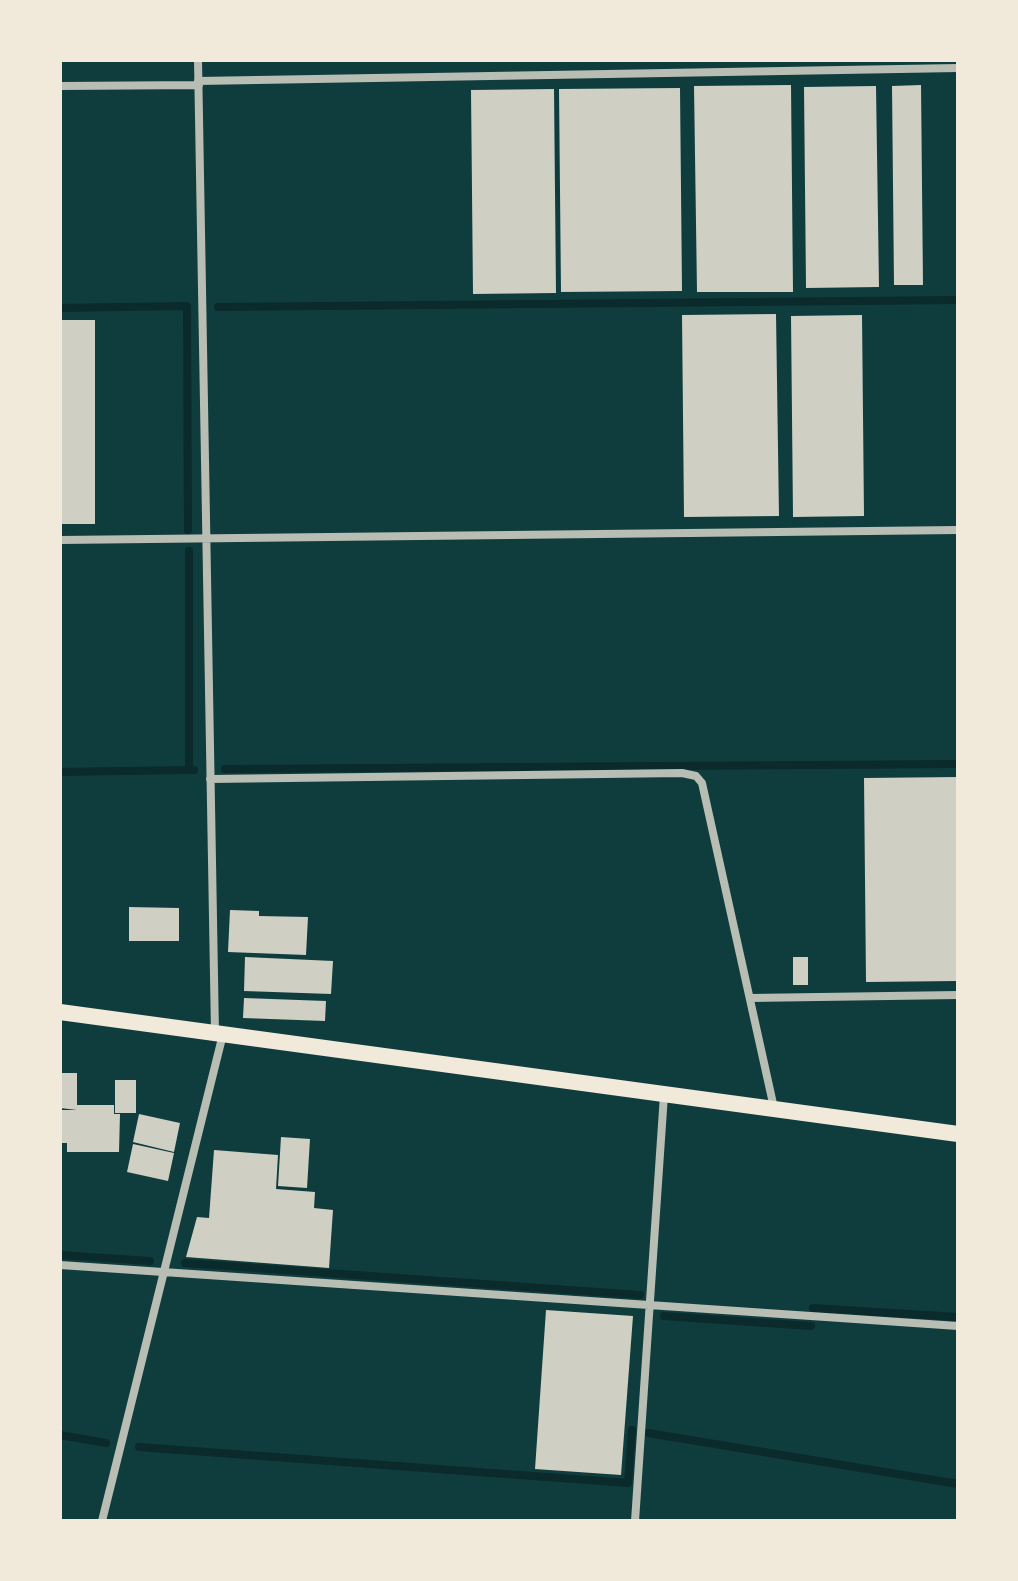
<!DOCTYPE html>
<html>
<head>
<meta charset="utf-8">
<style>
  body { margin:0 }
  #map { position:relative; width:1018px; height:1581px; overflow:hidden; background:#0f3d3e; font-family:"PT Sans Narrow",sans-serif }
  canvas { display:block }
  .frame { position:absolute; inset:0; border:62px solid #f1e9da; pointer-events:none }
</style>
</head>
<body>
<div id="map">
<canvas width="1018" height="1581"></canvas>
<div class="frame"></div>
</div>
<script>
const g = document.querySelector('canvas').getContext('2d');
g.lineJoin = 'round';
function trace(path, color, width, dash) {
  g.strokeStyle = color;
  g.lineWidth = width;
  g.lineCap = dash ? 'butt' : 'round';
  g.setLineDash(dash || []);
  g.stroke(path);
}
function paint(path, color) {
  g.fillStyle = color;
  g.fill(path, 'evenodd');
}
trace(new Path2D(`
  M 218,307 L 958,300
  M 60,308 L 187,306 L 188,530
  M 189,551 L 189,770 L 194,770
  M 225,769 L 958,764
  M 60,772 L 189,770
  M 60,1255 L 150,1261
  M 185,1263 L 640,1295
  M 813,1308 L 958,1317
  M 664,1316 L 811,1326
  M 648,1433 L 958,1484
  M 60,1435 L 106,1443
  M 139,1447 L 628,1483 L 632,1430`), '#0a2a2b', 8);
paint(new Path2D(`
  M 791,85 L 793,292 L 697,292 L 694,86 Z
  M 921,85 L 923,285 L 894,285 L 892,86 Z
  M 876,86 L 879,287 L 806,288 L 804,87 Z
  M 680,88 L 682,291 L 561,292 L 559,89 Z
  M 554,89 L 556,293 L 473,294 L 471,90 Z
  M 776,314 L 779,516 L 684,517 L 682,315 Z
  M 862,315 L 864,516 L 793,517 L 791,316 Z
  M 60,320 L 95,320 L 95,524 L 60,524 Z
  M 958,777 L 958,981 L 866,982 L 864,778 Z
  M 129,907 L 179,908 L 179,941 L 129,941 Z
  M 230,910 L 259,911 L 259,916 L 308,917 L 306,955 L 228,952 Z
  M 245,957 L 333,961 L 331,994 L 244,991 Z
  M 793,957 L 808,957 L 808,985 L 793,985 Z
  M 244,998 L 326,1001 L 325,1021 L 243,1018 Z
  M 60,1073 L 77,1073 L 77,1105 L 114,1105 L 114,1114 L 120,1114 L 119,1152 L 67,1152 L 67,1143 L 60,1143 L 60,1110 L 77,1110 L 60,1108 Z
  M 115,1080 L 136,1080 L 136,1113 L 115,1113 Z
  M 139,1114 L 180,1123 L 174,1152 L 133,1142 Z
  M 281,1137 L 310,1139 L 307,1188 L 278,1186 Z
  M 133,1144 L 174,1153 L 168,1181 L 127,1172 Z
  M 214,1150 L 278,1155 L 276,1189 L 315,1192 L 314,1208 L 333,1210 L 329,1268 L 186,1257 L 197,1217 L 209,1218 Z
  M 546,1310 L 633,1316 L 621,1475 L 535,1469 Z`), '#cfcfc3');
trace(new Path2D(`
  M 198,60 L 215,1033
  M 198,81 L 958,68
  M 60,86 L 199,85
  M 60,540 L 958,530
  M 210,779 L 682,773 L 696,776 L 702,783 L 774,1108
  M 750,998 L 958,995
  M 60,1265 L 958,1326
  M 102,1521 L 223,1034
  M 635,1521 L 664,1095`), '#b8beb3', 8);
trace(new Path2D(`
  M 60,1012 L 958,1134`), '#f1e9da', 16);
</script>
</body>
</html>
